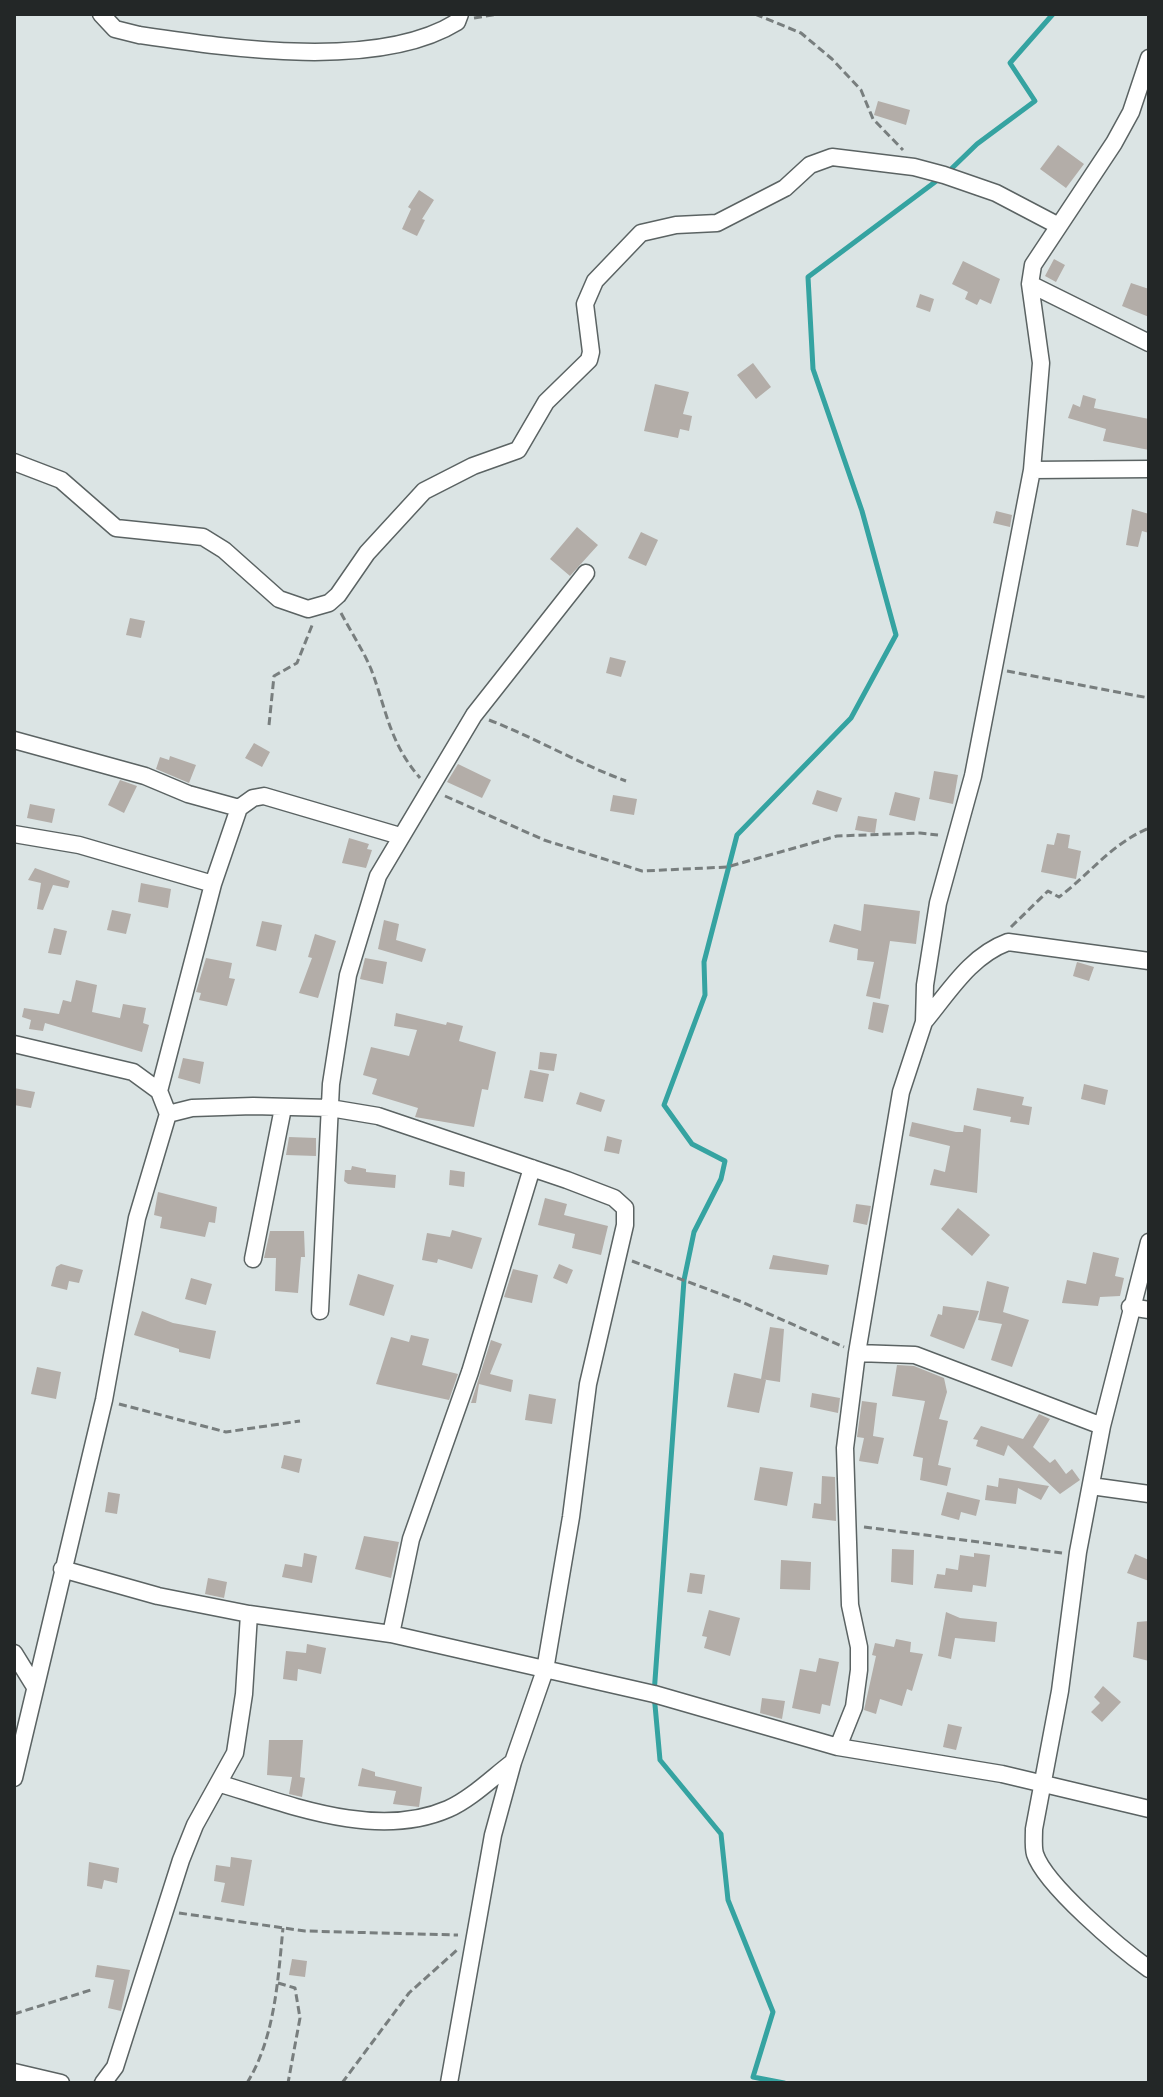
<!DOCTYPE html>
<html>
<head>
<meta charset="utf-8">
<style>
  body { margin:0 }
  #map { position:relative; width:1163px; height:2097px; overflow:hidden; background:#dbe4e4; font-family:Lato,sans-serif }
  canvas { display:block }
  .frame { position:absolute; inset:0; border:16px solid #232727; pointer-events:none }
</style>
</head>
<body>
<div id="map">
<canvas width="1163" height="2097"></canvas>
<div class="frame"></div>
</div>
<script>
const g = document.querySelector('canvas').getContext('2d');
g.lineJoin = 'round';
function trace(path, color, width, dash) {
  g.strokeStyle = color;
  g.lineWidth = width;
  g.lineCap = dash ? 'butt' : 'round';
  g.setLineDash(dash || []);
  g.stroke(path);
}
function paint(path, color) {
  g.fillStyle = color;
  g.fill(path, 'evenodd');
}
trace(new Path2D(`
  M 947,173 L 977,144 L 1035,101 L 1010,63 L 1053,14
  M 784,2083 L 753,2077 L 773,2012 L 728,1900 L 721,1834 L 660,1760 L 654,1694 L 684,1280 L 694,1232 L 721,1179 L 725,1161 L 692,1144 L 664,1105 L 705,995 L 704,962 L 737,835 L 851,718 L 896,635 L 862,511 L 813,369 L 808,277 L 939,179`), '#35a3a1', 5);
paint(new Path2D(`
  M 878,101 L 910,110 L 906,125 L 874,115 Z
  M 1058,145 L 1084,164 L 1066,188 L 1040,169 Z
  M 419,190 L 434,200 L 422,219 L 425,220 L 417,236 L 402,229 L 411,209 L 408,207 Z
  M 1054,259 L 1065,265 L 1056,282 L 1045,276 Z
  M 963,261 L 1000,279 L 991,304 L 980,299 L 977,305 L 965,299 L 968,292 L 952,284 Z
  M 1131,283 L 1149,289 L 1149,317 L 1122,306 Z
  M 920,294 L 934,299 L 930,312 L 916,307 Z
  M 753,363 L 771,387 L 756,399 L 737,375 Z
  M 655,384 L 689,392 L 683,414 L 692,416 L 689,431 L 680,429 L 678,438 L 644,431 Z
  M 1083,395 L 1096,399 L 1094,408 L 1149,419 L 1149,450 L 1103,441 L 1106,429 L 1068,418 L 1073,404 L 1080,407 Z
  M 1132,509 L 1149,514 L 1149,533 L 1142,531 L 1138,547 L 1126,545 Z
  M 996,511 L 1012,515 L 1010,527 L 993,523 Z
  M 577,527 L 598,545 L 570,576 L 550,559 Z
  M 641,532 L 658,540 L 646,566 L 628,558 Z
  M 130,618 L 145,621 L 141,638 L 126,635 Z
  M 610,657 L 626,661 L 621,677 L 606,673 Z
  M 254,743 L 270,752 L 262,767 L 245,758 Z
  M 170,756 L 196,765 L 189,783 L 156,769 L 160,757 L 169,760 Z
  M 458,764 L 491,780 L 482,798 L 447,782 Z
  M 934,771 L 958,775 L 953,804 L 929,799 Z
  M 120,780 L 137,786 L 124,813 L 108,805 Z
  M 817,790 L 842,798 L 837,812 L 812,804 Z
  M 895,792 L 920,798 L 915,821 L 889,815 Z
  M 613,795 L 637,799 L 634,815 L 610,811 Z
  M 30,804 L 55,809 L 52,823 L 27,818 Z
  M 858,816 L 877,819 L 875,833 L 855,830 Z
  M 1057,833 L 1070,835 L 1068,848 L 1081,851 L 1076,879 L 1041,872 L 1047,844 L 1054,845 Z
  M 349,838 L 369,844 L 367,849 L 372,850 L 366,868 L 342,863 Z
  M 35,868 L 70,881 L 68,888 L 53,885 L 43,910 L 37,909 L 41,883 L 28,880 Z
  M 141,883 L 171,889 L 168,908 L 138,902 Z
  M 864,904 L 920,911 L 916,944 L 890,941 L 880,999 L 866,996 L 874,962 L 857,960 L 858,949 L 829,942 L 834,924 L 861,931 Z
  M 112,910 L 131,914 L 126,934 L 107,930 Z
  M 384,920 L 399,924 L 396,940 L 426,949 L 422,962 L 378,949 Z
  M 262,921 L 282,925 L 276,951 L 256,946 Z
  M 54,928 L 67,931 L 61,955 L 48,953 Z
  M 315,934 L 336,941 L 318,998 L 299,993 L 312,958 L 308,957 Z
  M 206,958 L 232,963 L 229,978 L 235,979 L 227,1006 L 199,1000 L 201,993 L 196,992 Z
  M 365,958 L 387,962 L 383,984 L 360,979 Z
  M 1077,962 L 1094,967 L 1089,981 L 1073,976 Z
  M 76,980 L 97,985 L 92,1012 L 120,1018 L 123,1004 L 146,1008 L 143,1023 L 149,1025 L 142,1052 L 45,1023 L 43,1031 L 29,1029 L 31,1020 L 22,1017 L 24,1008 L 59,1014 L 63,1000 L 71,1002 Z
  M 873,1002 L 889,1005 L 883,1033 L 868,1029 Z
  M 396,1013 L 446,1025 L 447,1022 L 463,1026 L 459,1041 L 496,1052 L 488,1090 L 482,1089 L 474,1127 L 415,1117 L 418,1108 L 372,1094 L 377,1079 L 363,1075 L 371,1047 L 409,1056 L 417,1030 L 394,1026 Z
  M 540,1052 L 557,1054 L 554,1071 L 538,1069 Z
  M 183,1058 L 204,1062 L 200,1084 L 178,1078 Z
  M 530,1070 L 549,1074 L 543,1102 L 524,1098 Z
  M 1084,1084 L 1108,1090 L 1105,1105 L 1081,1099 Z
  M 14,1088 L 35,1092 L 31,1108 L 14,1105 Z
  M 977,1088 L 1024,1097 L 1022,1105 L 1032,1107 L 1029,1125 L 1010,1122 L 1011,1117 L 973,1110 Z
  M 580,1092 L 605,1100 L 601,1112 L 576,1104 Z
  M 912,1122 L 956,1132 L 963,1132 L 964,1125 L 981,1129 L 977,1193 L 930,1185 L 934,1169 L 945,1172 L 950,1146 L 909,1136 Z
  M 607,1136 L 622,1140 L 619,1154 L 604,1151 Z
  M 289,1137 L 316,1138 L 316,1156 L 286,1155 Z
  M 352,1166 L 366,1169 L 366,1172 L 396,1175 L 395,1188 L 348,1184 L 344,1181 L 345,1170 L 351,1170 Z
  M 450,1170 L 465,1172 L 464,1187 L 449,1185 Z
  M 158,1192 L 217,1207 L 215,1223 L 209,1222 L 205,1237 L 160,1228 L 162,1217 L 154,1215 Z
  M 545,1198 L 567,1204 L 564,1215 L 608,1226 L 601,1255 L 572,1248 L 575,1234 L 538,1225 Z
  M 856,1204 L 871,1206 L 867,1225 L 853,1222 Z
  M 958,1208 L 990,1235 L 972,1256 L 941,1229 Z
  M 452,1230 L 482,1238 L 472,1269 L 438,1259 L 437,1263 L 422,1260 L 427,1233 L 450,1237 Z
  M 270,1231 L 304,1231 L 305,1257 L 301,1257 L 298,1293 L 275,1291 L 276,1258 L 264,1258 Z
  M 1093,1252 L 1119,1258 L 1115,1276 L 1124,1278 L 1120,1296 L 1100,1297 L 1098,1306 L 1062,1303 L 1067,1280 L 1086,1284 Z
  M 773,1255 L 829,1265 L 827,1275 L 769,1269 Z
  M 61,1264 L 83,1270 L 79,1283 L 69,1281 L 67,1290 L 51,1286 L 56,1267 Z
  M 559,1264 L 573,1270 L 567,1284 L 553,1278 Z
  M 513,1269 L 538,1275 L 532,1303 L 504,1297 Z
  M 358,1274 L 394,1285 L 384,1316 L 349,1305 Z
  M 191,1278 L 212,1284 L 206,1305 L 185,1299 Z
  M 987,1281 L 1009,1287 L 1003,1312 L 1029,1320 L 1012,1367 L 991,1360 L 1002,1324 L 978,1320 Z
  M 943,1306 L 979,1311 L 964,1349 L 930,1336 L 938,1314 L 942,1315 Z
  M 142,1311 L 173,1323 L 216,1331 L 210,1359 L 179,1352 L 179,1349 L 134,1335 Z
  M 770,1327 L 784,1329 L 780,1382 L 761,1379 Z
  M 411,1335 L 429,1339 L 422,1365 L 458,1374 L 449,1400 L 376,1384 L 391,1337 L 409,1342 Z
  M 491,1340 L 502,1344 L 490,1374 L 513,1380 L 511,1392 L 479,1384 L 476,1403 L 471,1403 Z
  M 897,1365 L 914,1366 L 944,1378 L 947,1392 L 939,1419 L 948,1421 L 938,1465 L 951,1468 L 947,1486 L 920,1480 L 923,1458 L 913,1456 L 925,1401 L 892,1396 Z
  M 37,1367 L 61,1372 L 56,1399 L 31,1394 Z
  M 734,1373 L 766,1380 L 759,1413 L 727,1407 Z
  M 812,1393 L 840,1398 L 838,1413 L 810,1407 Z
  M 529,1394 L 556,1399 L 552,1424 L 525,1420 Z
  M 862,1401 L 877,1403 L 873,1436 L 884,1438 L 878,1464 L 859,1461 L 864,1438 L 857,1437 Z
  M 1039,1414 L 1050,1419 L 1033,1447 L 1050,1463 L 1055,1459 L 1066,1474 L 1072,1469 L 1080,1480 L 1060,1494 L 1008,1445 L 1004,1456 L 976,1446 L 978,1440 L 973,1439 L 981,1426 L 1023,1439 Z
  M 284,1455 L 302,1459 L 299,1473 L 281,1468 Z
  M 760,1467 L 793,1472 L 787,1506 L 754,1500 Z
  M 822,1476 L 835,1477 L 836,1521 L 812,1518 L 814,1503 L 821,1504 Z
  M 999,1478 L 1006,1479 L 1049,1486 L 1041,1500 L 1018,1488 L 1016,1504 L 985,1500 L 987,1485 L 998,1487 Z
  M 108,1492 L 120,1494 L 117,1514 L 105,1512 Z
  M 947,1492 L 980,1500 L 976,1516 L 961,1512 L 959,1520 L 941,1515 Z
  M 364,1536 L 399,1542 L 391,1578 L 355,1569 Z
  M 892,1549 L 914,1550 L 913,1585 L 891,1582 Z
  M 304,1553 L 317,1556 L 312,1583 L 282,1577 L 285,1564 L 302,1567 Z
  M 974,1553 L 990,1555 L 986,1587 L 973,1585 L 972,1592 L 934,1588 L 937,1574 L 945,1575 L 946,1568 L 958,1570 L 960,1555 L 974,1557 Z
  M 1135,1554 L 1149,1560 L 1149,1581 L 1127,1573 Z
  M 781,1560 L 811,1562 L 810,1590 L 780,1589 Z
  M 690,1573 L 705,1575 L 702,1594 L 687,1592 Z
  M 208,1578 L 227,1582 L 224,1598 L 205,1594 Z
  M 709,1610 L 740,1618 L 730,1656 L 704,1648 L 707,1637 L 702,1636 Z
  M 946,1612 L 960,1618 L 997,1622 L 995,1642 L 955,1638 L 951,1659 L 938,1656 Z
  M 1149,1621 L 1149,1661 L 1133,1657 L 1137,1622 Z
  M 896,1639 L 911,1642 L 910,1652 L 923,1654 L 912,1691 L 907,1689 L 902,1706 L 880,1699 L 876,1714 L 864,1710 L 876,1656 L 872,1655 L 875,1643 L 894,1647 Z
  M 307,1644 L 326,1648 L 321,1674 L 298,1669 L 297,1681 L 283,1679 L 286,1651 L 306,1653 Z
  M 819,1658 L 839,1662 L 830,1706 L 822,1704 L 820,1714 L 792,1708 L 800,1669 L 816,1672 Z
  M 1103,1686 L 1121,1702 L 1102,1722 L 1091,1712 L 1100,1703 L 1094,1697 Z
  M 762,1698 L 785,1701 L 782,1719 L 760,1713 Z
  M 948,1724 L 962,1727 L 956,1750 L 943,1747 Z
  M 269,1740 L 303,1740 L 300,1777 L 305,1778 L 302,1797 L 289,1794 L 292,1777 L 267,1775 Z
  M 362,1768 L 375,1772 L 375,1776 L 422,1787 L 419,1807 L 393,1804 L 396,1791 L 358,1786 Z
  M 231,1857 L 252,1860 L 244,1906 L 221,1902 L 225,1883 L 214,1881 L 216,1865 L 230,1867 Z
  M 89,1862 L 119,1868 L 117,1883 L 104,1880 L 102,1889 L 87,1886 Z
  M 292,1959 L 307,1961 L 305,1977 L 289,1975 Z
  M 97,1965 L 130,1970 L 121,2011 L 108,2008 L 114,1980 L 95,1977 Z`), '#b3ada8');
const minor = new Path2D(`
  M 101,14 L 115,29 L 139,35 C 227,48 378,71 457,22 L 460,14
  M 1030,284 L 1149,343
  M 14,462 L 61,480 L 116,528 L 203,537 L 224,550 L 279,599 L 308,609 L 329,603 L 338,595 L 367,553 L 424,491 L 473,466 L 518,450 L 546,402 L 589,360 L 591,352 L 585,304 L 595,281 L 641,233 L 676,225 L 717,223 L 785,188 L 810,165 L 832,157 L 914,167 L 944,175 L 996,193 L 1057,225
  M 1032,470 L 1149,469
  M 14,740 L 145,776 L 188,794 L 239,808
  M 14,834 L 79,845 L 213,884
  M 924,1022 C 949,992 970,956 1008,942 L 1149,961
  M 14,1044 L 133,1072 L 159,1091 L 168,1114 L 137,1218 L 104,1400 L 14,1778
  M 159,1091 L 213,884 L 239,808 L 253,798 L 264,796 L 400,836
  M 168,1114 L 192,1108 L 253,1106 L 330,1108 L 378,1116 L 567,1180 L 614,1198 L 625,1208 L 625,1225 L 588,1384 L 571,1517 L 545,1670 L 513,1762 L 493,1835 L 449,2083
  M 1149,1242 L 1102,1426 L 1078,1552 L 1060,1691 L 1034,1829 C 1034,1837 1033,1847 1035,1854 C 1045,1885 1121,1949 1149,1969
  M 253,1259 L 283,1108
  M 1130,1307 L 1149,1310
  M 320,1311 L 331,1084 L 348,975 L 378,876 L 474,715 L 586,573
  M 857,1353 L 915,1355 L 1102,1426
  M 1091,1486 L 1149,1494
  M 62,1569 L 158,1596 L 249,1614 L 391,1634 L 654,1694 L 838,1747 L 1002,1774 L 1149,1809
  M 391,1634 L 411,1539 L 470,1372 L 532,1168
  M 14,1653 L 35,1687
  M 838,1747 L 854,1707 L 859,1670 L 859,1647 L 850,1605 L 845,1448 L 857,1353 L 901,1092 L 924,1022 L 925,985 L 938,903 L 973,776 L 1032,470 L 1041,363 L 1030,284 L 1033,265 L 1114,143 L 1131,112 L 1149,58
  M 221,1784 C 290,1805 377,1840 448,1809 C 471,1799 493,1777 513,1762
  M 14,2072 L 61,2083
  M 103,2083 L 115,2067 L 181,1860 L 195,1825 L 235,1753 L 244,1694 L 249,1614`);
trace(minor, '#5b6363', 19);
trace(new Path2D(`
  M 755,14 L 801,33 L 832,59 L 861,90 L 873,119 L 903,150
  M 474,18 L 498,14
  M 341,613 C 351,632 363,650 371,669 C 387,711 389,742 420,778
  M 1007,671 L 1149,698
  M 489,720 C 536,738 579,764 626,781
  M 269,725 L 274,676 L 297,663 L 313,623
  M 445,796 L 544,840 L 642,871 L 727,867 L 837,836 L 920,833 L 938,835
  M 1011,927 L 1048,891 L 1059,897 C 1091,873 1111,844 1149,828
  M 632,1261 L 742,1302 L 844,1347
  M 119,1404 L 226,1432 L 300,1421
  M 864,1527 L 1062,1553
  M 179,1913 L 305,1931 L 458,1935
  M 278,1983 L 295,1988 L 300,2018 L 288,2083
  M 14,2014 L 94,1989
  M 247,2083 C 275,2038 278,1979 283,1928
  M 342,2083 L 409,1993 L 457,1950`), '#787e7e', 3, [8, 4]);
trace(minor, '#fff', 16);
</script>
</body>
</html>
